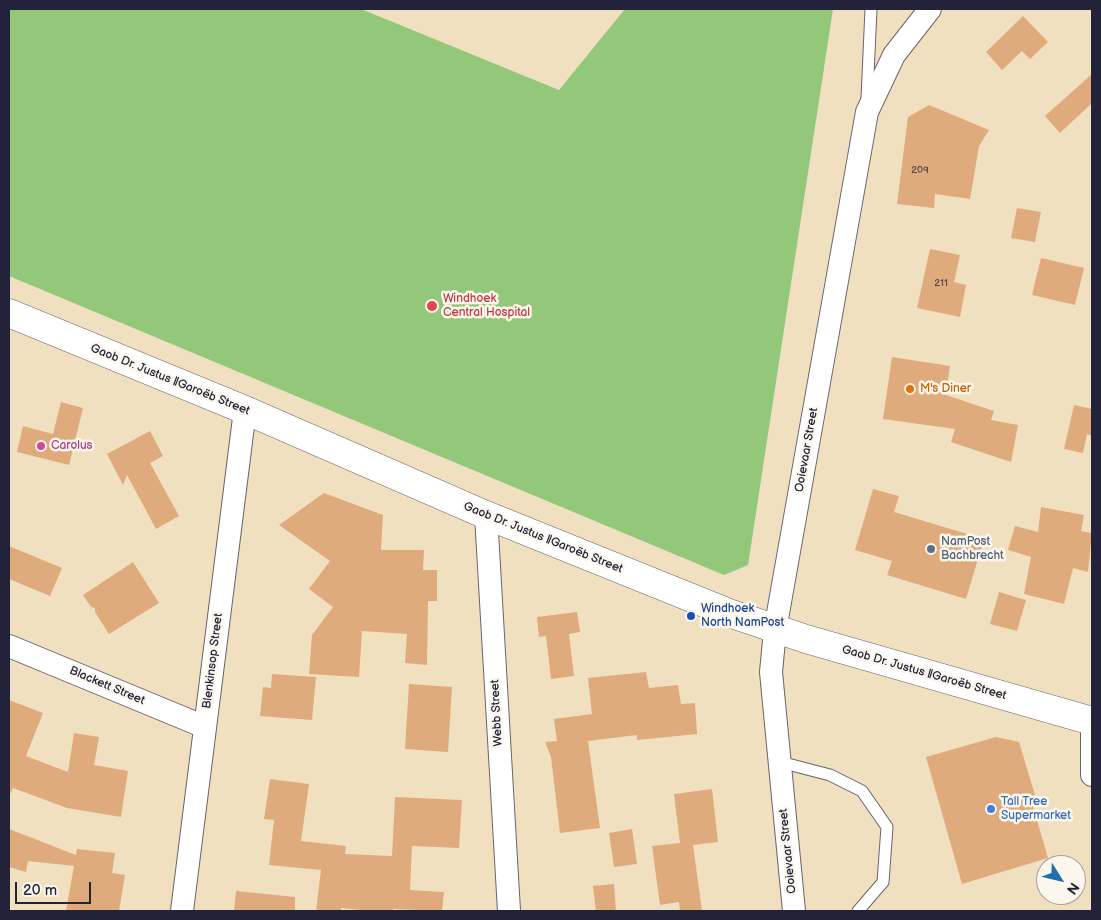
<!DOCTYPE html>
<html>
<head>
<meta charset="utf-8">
<style>
  body { margin:0 }
  #map { position:relative; width:1101px; height:920px; overflow:hidden; background:#f0e0c0; font-family:"Balsamiq Sans",sans-serif }
  canvas { display:block }
  .frame { position:absolute; inset:0; border:10px solid #22223b; pointer-events:none }
  .north { position:absolute; left:1036px; top:855px; width:50px; height:50px; box-sizing:border-box; background:#fbf7ec; border:1px solid #a4a2a5; border-radius:50%; rotate:126deg; font-size:14px; font-weight:700; line-height:20px; text-align:center; color:#22223b }
  .north::after { content:''; display:block; margin:auto; width:18px; height:22px; background:#1f6fb2; clip-path:polygon(50% 0,100% 100%,50% 72%,0 100%) }
  .scale { position:absolute; left:15px; top:882px; width:76px; height:22px; box-sizing:border-box; border:2px solid #22223b; border-top:0; padding-left:6px; font-size:15px; line-height:18px; white-space:nowrap; color:#22223b; -webkit-text-stroke:4px #fbf7ec; paint-order:stroke }
</style>
</head>
<body>
<div id="map">
<canvas width="1101" height="920"></canvas>
<div class="frame"></div>
<div class="north">N</div>
<div class="scale">20 m</div>
</div>
<script>
const g = document.querySelector('canvas').getContext('2d');
g.lineJoin = 'round';
function paint(path, color) {
  g.fillStyle = color;
  g.fill(path, 'evenodd');
}
function trace(path, color, width, dash) {
  g.strokeStyle = color;
  g.lineWidth = width;
  g.lineCap = dash ? 'butt' : 'round';
  g.setLineDash(dash || []);
  g.stroke(path);
}
function drawText(font, color, halo, rows, align = 'center') {
  g.font = font + ' "Balsamiq Sans",sans-serif';
  g.lineWidth = 5;
  g.setLineDash([]);
  g.textBaseline = 'middle';
  g.strokeStyle = halo;
  g.fillStyle = color;
  for (const [text, x, y, turn = 0] of rows) {
    g.save();
    g.translate(x, y);
    g.rotate((+turn || 0) * Math.PI / 180);
    g.textAlign = isNaN(turn) ? turn : align;
    if (halo) g.strokeText(text, 0, 0);
    g.fillText(text, 0, 0);
    g.restore();
  }
}
paint(new Path2D(`
  M 9,9 L 361,9 L 559,90 L 625,9 L 833,9 L 748,565 L 724,575 L 9,276 Z`), '#93c87a');
paint(new Path2D(`
  M 1023,16 L 1048,42 L 1030,59 L 1022,51 L 1002,70 L 986,52 Z
  M 1092,74 L 1092,103 L 1060,133 L 1045,116 Z
  M 929,105 L 989,130 L 979,146 L 970,199 L 935,194 L 934,208 L 897,204 L 908,117 Z
  M 1017,208 L 1041,212 L 1035,242 L 1011,238 Z
  M 930,249 L 960,255 L 954,282 L 966,285 L 960,317 L 917,308 Z
  M 1041,258 L 1084,268 L 1075,305 L 1032,295 Z
  M 892,357 L 950,366 L 946,395 L 994,411 L 991,420 L 1018,425 L 1011,462 L 951,442 L 955,429 L 883,419 Z
  M 61,402 L 83,408 L 69,465 L 17,452 L 23,426 L 53,434 Z
  M 1074,405 L 1092,409 L 1092,436 L 1087,434 L 1083,453 L 1064,449 Z
  M 150,431 L 163,456 L 150,463 L 179,516 L 156,529 L 127,475 L 123,485 L 107,454 Z
  M 873,489 L 899,496 L 894,512 L 984,539 L 966,599 L 887,575 L 892,561 L 855,550 Z
  M 324,493 L 383,515 L 381,550 L 424,550 L 423,570 L 437,570 L 437,601 L 428,601 L 427,665 L 405,663 L 407,634 L 362,631 L 359,677 L 309,674 L 312,635 L 333,607 L 309,589 L 330,561 L 279,525 Z
  M 1041,507 L 1084,515 L 1081,531 L 1092,533 L 1088,572 L 1073,568 L 1064,604 L 1024,594 L 1031,557 L 1008,550 L 1015,526 L 1038,532 Z
  M 9,546 L 62,568 L 50,596 L 9,579 Z
  M 133,562 L 159,603 L 109,634 L 95,612 L 95,608 L 91,607 L 83,595 Z
  M 999,592 L 1026,600 L 1017,631 L 990,624 Z
  M 577,612 L 580,632 L 569,634 L 574,676 L 551,679 L 546,636 L 539,637 L 537,617 Z
  M 646,672 L 649,688 L 678,685 L 681,704 L 695,703 L 697,734 L 637,740 L 637,735 L 588,741 L 600,828 L 560,833 L 551,757 L 545,742 L 557,741 L 554,719 L 592,714 L 588,678 Z
  M 272,674 L 316,677 L 312,720 L 260,716 L 263,687 L 271,688 Z
  M 409,684 L 452,687 L 448,752 L 405,749 Z
  M 9,700 L 43,713 L 26,756 L 68,772 L 74,733 L 99,737 L 94,765 L 128,771 L 121,817 L 67,808 L 13,788 L 9,796 Z
  M 996,737 L 1019,742 L 1035,795 L 1030,796 L 1048,858 L 962,884 L 926,757 Z
  M 270,779 L 309,784 L 301,841 L 346,846 L 345,854 L 392,856 L 395,797 L 462,800 L 459,848 L 412,846 L 410,890 L 444,892 L 442,911 L 393,909 L 393,911 L 370,911 L 341,908 L 341,911 L 316,911 L 321,870 L 269,865 L 274,820 L 264,819 Z
  M 712,789 L 718,842 L 693,845 L 702,911 L 680,911 L 679,902 L 660,905 L 652,846 L 680,843 L 674,794 Z
  M 9,829 L 76,855 L 77,849 L 115,853 L 112,873 L 125,875 L 119,911 L 66,911 L 74,866 L 28,861 L 26,872 L 9,867 Z
  M 632,829 L 637,864 L 614,867 L 609,833 Z
  M 614,884 L 616,911 L 596,911 L 593,886 Z
  M 236,891 L 295,897 L 295,911 L 234,911 Z`), '#dfab7d');
const service = new Path2D(`
  M 867,98 L 871,9
  M 780,762 L 830,775 L 862,791 L 887,827 L 883,882 L 858,911`);
const minor = new Path2D(`
  M 486,515 L 509,911
  M 9,646 L 205,727
  M 1092,732 L 1092,775
  M 182,911 L 245,410
  M 794,911 L 771,672 L 775,630 L 867,112 L 894,55 L 930,9`);
const tertiary = new Path2D(`
  M 9,313 L 245,410 L 486,515 L 729,613 L 806,639 L 1092,721`);
trace(service, '#6a646a', 13);
trace(minor, '#6a646a', 24);
trace(tertiary, '#6a646a', 29);
trace(service, '#fff', 11);
trace(minor, '#fff', 22);
trace(tertiary, '#fff', 28);
for (const [x, y, r, color] of [
  [432,306,6,"#e0444e"],
  [910,389,5,"#e8710a"],
  [41,446,5,"#d1479c"],
  [931,549,5,"#5c6f8a"],
  [691,616,5,"#1a4fb4"],
  [991,809,5,"#3f7fe0"]
]) {
  const dot = new Path2D();
  dot.arc(x, y, r, 0, 2 * Math.PI);
  g.fillStyle = color;
  g.fill(dot);
  trace(dot, '#fbf7ec', 2);
}
drawText('10px', '#51444c', null, [
  ["209",920,170],
  ["211",941,283]
]);
drawText('12px', '#be3a42', '#fbf7ec', [
  ["Windhoek",443,299],
  ["Central Hospital",443,313]
], 'left');
drawText('12px', '#22223b', '#fbf7ec', [
  ["Gaob Dr. Justus ǁGaroëb Street",170,380,22],
  ["Ooievaar Street",807,450,-80],
  ["Gaob Dr. Justus ǁGaroëb Street",543,538,22],
  ["Blenkinsop Street",213,661,-83],
  ["Gaob Dr. Justus ǁGaroëb Street",924,673,16],
  ["Blackett Street",107,686,23],
  ["Webb Street",497,713,-93],
  ["Ooievaar Street",788,851,-96]
]);
drawText('12px', '#c56008', '#fbf7ec', [
  ["M's Diner",920,389]
], 'left');
drawText('12px', '#b23c85', '#fbf7ec', [
  ["Carolus",51,446]
], 'left');
drawText('12px', '#4e5e75', '#fbf7ec', [
  ["NamPost",941,542],
  ["Bachbrecht",941,556]
], 'left');
drawText('12px', '#164399', '#fbf7ec', [
  ["Windhoek",701,609],
  ["North NamPost",701,623]
], 'left');
drawText('12px', '#366cbe', '#fbf7ec', [
  ["Tall Tree",1001,802],
  ["Supermarket",1001,816]
], 'left');
</script>
</body>
</html>
